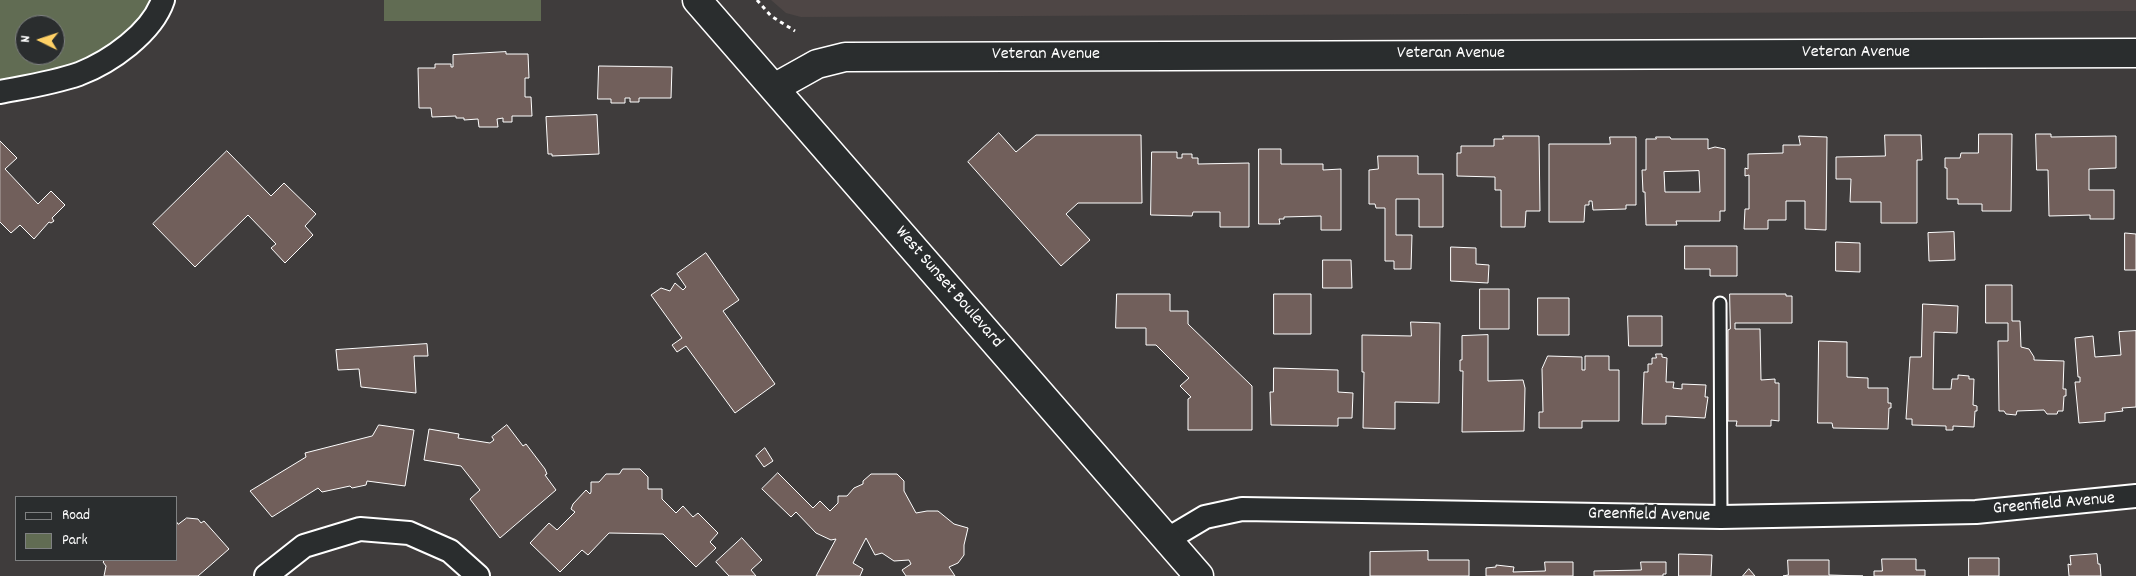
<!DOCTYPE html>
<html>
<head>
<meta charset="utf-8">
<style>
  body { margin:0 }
  #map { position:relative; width:2136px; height:576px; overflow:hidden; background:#3f3c3c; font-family:Dekko,sans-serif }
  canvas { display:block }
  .legend { position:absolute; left:15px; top:496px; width:162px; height:65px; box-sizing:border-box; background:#2a2d2e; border:1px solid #7f8182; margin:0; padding:6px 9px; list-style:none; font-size:15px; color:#fff }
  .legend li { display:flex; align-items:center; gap:10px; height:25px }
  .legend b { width:25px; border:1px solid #7f8182 }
  .north { position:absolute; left:15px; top:15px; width:50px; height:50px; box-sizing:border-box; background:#2a2d2e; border:1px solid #7f8182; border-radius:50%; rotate:274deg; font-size:14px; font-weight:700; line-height:20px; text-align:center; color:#fff }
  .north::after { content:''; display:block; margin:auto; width:18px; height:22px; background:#ffd166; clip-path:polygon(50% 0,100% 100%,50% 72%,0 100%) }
</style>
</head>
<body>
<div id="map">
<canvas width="2136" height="576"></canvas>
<ul class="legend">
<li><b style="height:6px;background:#2a2d2e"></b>Road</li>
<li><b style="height:14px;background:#616c53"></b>Park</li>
</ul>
<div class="north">N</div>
</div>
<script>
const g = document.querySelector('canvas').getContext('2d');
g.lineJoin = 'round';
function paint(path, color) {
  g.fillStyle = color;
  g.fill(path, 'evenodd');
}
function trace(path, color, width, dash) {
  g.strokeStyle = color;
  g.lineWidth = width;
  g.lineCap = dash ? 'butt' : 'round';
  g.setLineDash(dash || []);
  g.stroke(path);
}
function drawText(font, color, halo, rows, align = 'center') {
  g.font = font + ' Dekko,sans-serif';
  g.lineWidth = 5;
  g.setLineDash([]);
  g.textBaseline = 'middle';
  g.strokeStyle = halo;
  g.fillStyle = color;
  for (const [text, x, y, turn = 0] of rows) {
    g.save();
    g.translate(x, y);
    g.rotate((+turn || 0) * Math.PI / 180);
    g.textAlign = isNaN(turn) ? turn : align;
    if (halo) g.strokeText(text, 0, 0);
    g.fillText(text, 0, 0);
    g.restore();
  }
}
paint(new Path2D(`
  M 771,0 L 2136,0 L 2136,11 L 801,17 L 786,13 Z`), '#4e4645');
paint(new Path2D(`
  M 0,0 L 163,0 L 127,46 L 0,92 ZM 25,25 L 55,25 L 55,55 L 25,55 Z
  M 384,0 L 541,0 L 541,21 L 384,21 Z`), '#616c53');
const building = new Path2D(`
  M 506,52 L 506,54 L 528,54 L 529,78 L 525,78 L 525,97 L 531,97 L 532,116 L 512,116 L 512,122 L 503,122 L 503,118 L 497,119 L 498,127 L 479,127 L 478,119 L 464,120 L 464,118 L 456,118 L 456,116 L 432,117 L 431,108 L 419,108 L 418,68 L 435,68 L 435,64 L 451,64 L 451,67 L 453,67 L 453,55 Z
  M 599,66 L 672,67 L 671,98 L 639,98 L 639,102 L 630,102 L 630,98 L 625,98 L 625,103 L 611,103 L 611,99 L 598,99 Z
  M 597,115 L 599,154 L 552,156 L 552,154 L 548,154 L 546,117 Z
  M 999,133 L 1016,152 L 1036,135 L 1141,135 L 1142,203 L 1078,203 L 1066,214 L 1090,240 L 1061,266 L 968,162 Z
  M 1979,134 L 2012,134 L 2011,211 L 1982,211 L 1982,204 L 1958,204 L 1958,199 L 1947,199 L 1947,168 L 1945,168 L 1945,158 L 1960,158 L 1961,153 L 1978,153 Z
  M 2036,134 L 2051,134 L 2051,137 L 2116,136 L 2116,168 L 2089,169 L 2089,190 L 2114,190 L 2114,219 L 2090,219 L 2090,215 L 2049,216 L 2048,170 L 2037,170 Z
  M 1885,135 L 1921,135 L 1922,160 L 1917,160 L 1917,223 L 1881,223 L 1881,202 L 1850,202 L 1851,179 L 1836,179 L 1836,157 L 1885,156 Z
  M 1503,136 L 1539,136 L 1540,211 L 1526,211 L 1525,227 L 1501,227 L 1501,190 L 1495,190 L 1495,177 L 1457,176 L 1457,153 L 1461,153 L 1461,146 L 1494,146 L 1494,139 L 1503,139 Z
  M 1799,136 L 1827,137 L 1826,230 L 1805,229 L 1805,201 L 1786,201 L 1786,220 L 1768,220 L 1768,229 L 1744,229 L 1745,209 L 1749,209 L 1749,175 L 1745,176 L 1745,168 L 1748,169 L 1748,154 L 1783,153 L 1783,145 L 1800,145 Z
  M 1610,137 L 1636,137 L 1636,205 L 1626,205 L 1626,209 L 1593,210 L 1592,201 L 1589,201 L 1589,205 L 1585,205 L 1584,222 L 1549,222 L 1549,144 L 1610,144 Z
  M 1656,137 L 1670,137 L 1671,139 L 1708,139 L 1708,149 L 1715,147 L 1725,149 L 1725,211 L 1720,211 L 1720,221 L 1676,221 L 1677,225 L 1646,225 L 1645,192 L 1643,192 L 1642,170 L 1646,170 L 1646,139 L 1656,139 ZM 1699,171 L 1700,192 L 1665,192 L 1664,172 Z
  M 0,141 L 17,158 L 5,169 L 38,204 L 51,191 L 65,205 L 52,218 L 54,221 L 51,223 L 49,222 L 34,239 L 20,225 L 11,233 L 0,222 Z
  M 1259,149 L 1281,149 L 1281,164 L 1323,164 L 1323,170 L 1341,169 L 1341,230 L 1321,230 L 1321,216 L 1284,217 L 1284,219 L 1279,219 L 1280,224 L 1259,224 Z
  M 227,151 L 271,196 L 284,183 L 316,214 L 305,226 L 313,235 L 285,263 L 271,248 L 276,244 L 248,215 L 195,267 L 153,224 Z
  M 1152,152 L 1177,152 L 1177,158 L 1182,158 L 1182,154 L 1192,154 L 1192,158 L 1198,158 L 1198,164 L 1249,163 L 1249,227 L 1220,227 L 1220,212 L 1193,212 L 1192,216 L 1151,215 Z
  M 1378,156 L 1418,156 L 1418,174 L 1443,174 L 1443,227 L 1419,227 L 1419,199 L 1396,199 L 1396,235 L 1412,235 L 1411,269 L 1394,269 L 1394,261 L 1385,261 L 1385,208 L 1376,208 L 1375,204 L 1369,204 L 1369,170 L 1378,169 Z
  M 1954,232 L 1955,260 L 1929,261 L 1928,233 Z
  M 2125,233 L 2136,234 L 2136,270 L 2125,270 Z
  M 1836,242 L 1860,243 L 1860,272 L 1836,271 Z
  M 1685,246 L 1737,246 L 1737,276 L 1710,276 L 1710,269 L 1685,269 Z
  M 1451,247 L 1476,248 L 1476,264 L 1489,265 L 1488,283 L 1451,281 Z
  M 706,253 L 739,300 L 723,311 L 775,384 L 735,413 L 686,346 L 677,352 L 672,345 L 682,338 L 651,295 L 661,288 L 670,291 L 675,283 L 683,290 L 686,287 L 677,274 Z
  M 1323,260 L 1351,260 L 1352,288 L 1323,288 Z
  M 1986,285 L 2012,285 L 2012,321 L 2020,321 L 2021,347 L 2029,349 L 2034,357 L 2034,360 L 2064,361 L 2063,389 L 2066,389 L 2066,396 L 2064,396 L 2063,411 L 2058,411 L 2057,414 L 2047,414 L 2044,410 L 2017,411 L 2016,415 L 2006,414 L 2004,411 L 1999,411 L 1998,341 L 2008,341 L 2008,323 L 1986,323 Z
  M 1480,289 L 1509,289 L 1509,329 L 1480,329 Z
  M 1117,294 L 1170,294 L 1170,311 L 1188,311 L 1188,324 L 1252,386 L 1252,430 L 1188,430 L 1188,399 L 1191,397 L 1180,386 L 1189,378 L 1156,345 L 1146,345 L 1146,328 L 1116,328 Z
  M 1274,294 L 1311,294 L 1311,334 L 1274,334 Z
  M 1730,294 L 1786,294 L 1786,296 L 1792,296 L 1792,323 L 1735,323 L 1735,329 L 1760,329 L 1761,380 L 1775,379 L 1775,383 L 1779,383 L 1779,421 L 1771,420 L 1771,426 L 1736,426 L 1737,421 L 1728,421 L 1728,330 L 1730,329 Z
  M 1538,298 L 1569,298 L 1569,335 L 1538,335 Z
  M 1923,304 L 1958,306 L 1957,333 L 1934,332 L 1933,389 L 1951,389 L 1952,379 L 1958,379 L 1958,375 L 1969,376 L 1969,379 L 1974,379 L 1973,405 L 1977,406 L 1977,411 L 1975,411 L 1974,427 L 1953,426 L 1953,430 L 1946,430 L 1946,426 L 1912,425 L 1912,419 L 1906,419 L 1910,357 L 1921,357 Z
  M 1628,316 L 1662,316 L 1662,346 L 1629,346 Z
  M 1411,322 L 1440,323 L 1439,403 L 1395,402 L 1395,429 L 1363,428 L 1364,372 L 1362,372 L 1362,335 L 1411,336 Z
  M 2136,331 L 2136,407 L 2122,408 L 2123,411 L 2105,413 L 2105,421 L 2079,423 L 2075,382 L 2080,382 L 2080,377 L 2078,377 L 2075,338 L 2093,336 L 2095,357 L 2121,355 L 2119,332 Z
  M 1488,335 L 1488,381 L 1523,380 L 1525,388 L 1524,431 L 1462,432 L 1463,371 L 1460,371 L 1460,360 L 1462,360 L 1462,336 Z
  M 1819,341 L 1847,342 L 1847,377 L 1868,378 L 1868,388 L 1888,388 L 1888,403 L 1891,403 L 1891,408 L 1889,408 L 1888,429 L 1833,428 L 1832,423 L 1818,423 Z
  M 427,344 L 428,356 L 414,356 L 416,393 L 361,387 L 359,369 L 338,370 L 336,350 Z
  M 1656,354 L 1662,354 L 1662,357 L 1667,358 L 1666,382 L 1674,382 L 1673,388 L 1682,389 L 1682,384 L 1706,385 L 1705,397 L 1708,397 L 1705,418 L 1666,416 L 1666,424 L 1642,424 L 1644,372 L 1648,372 L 1648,364 L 1652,364 L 1652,358 L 1656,358 Z
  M 1548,356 L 1582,357 L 1582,370 L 1585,370 L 1585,356 L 1609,356 L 1609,370 L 1619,370 L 1619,421 L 1582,421 L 1582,428 L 1539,428 L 1539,412 L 1543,412 L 1542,369 Z
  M 1274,368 L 1338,370 L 1338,392 L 1353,393 L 1352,418 L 1338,418 L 1338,426 L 1271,425 L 1270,392 L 1273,392 Z
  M 379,425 L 414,430 L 405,486 L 367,481 L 366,485 L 352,488 L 350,486 L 322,492 L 318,488 L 272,517 L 250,491 L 306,457 L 305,453 L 372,436 Z
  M 507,425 L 523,446 L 526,444 L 545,469 L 547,474 L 545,475 L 556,490 L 500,538 L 470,499 L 480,490 L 461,466 L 424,460 L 429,429 L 459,434 L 458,438 L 490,443 L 494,440 L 492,437 Z
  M 765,448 L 773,461 L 764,467 L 756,456 Z
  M 623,469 L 640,469 L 648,477 L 648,489 L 662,489 L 662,499 L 676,513 L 683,506 L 693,517 L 698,513 L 718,533 L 710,542 L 716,548 L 696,567 L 663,534 L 609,533 L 588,555 L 582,550 L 560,572 L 530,543 L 549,523 L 557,530 L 575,512 L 571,509 L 573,504 L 586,490 L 590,494 L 591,492 L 591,482 L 599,482 L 606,474 L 619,474 Z
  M 778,473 L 813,508 L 820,501 L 830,511 L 838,503 L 838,496 L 847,496 L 854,488 L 863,484 L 863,481 L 871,474 L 897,474 L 904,481 L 904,491 L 916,513 L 927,511 L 938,511 L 954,524 L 968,528 L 964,545 L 964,555 L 958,563 L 949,567 L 955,576 L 906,576 L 902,570 L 911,564 L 909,560 L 894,561 L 882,553 L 875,555 L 866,538 L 853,563 L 863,569 L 860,576 L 816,576 L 836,539 L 831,540 L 816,533 L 796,512 L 791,517 L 762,489 Z
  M 187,518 L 198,519 L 201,523 L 204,521 L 229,549 L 198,576 L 104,576 L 106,566 L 103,562 L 105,560 L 176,560 L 176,521 L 178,524 Z
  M 742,538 L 762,560 L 751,570 L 756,576 L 729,576 L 716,562 Z
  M 1428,551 L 1428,560 L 1469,560 L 1469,576 L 1370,576 L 1370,552 Z
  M 1679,554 L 1712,555 L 1711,576 L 1679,576 Z
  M 2097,554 L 2098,564 L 2100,564 L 2101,576 L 2069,576 L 2068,564 L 2071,565 L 2070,556 Z
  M 1969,558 L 1999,558 L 1999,576 L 1969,576 Z
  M 1882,559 L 1916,559 L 1916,570 L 1925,570 L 1925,576 L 1874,576 L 1874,571 L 1882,571 Z
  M 1788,560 L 1829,560 L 1829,575 L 1863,576 L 1783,576 L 1788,575 Z
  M 1545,562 L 1573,562 L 1573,576 L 1486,576 L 1486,568 L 1496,567 L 1496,565 L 1514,567 L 1513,572 L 1545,571 Z
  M 1641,562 L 1666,562 L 1666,574 L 1663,574 L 1663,576 L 1594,576 L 1594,571 L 1641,570 Z
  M 1749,569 L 1755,576 L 1743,576 Z`);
paint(building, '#715f5b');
trace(building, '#fff', 1);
const lane = new Path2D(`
  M 1720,303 L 1721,517`);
const street = new Path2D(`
  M 0,92 C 26,87 53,83 79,74 C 110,62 152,33 163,0
  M 1168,539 L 1205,517 L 1242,509 L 1721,517 L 1976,512 L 2136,496
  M 266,576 L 304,546 L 360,529 L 409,533 L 450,551 L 478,576`);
const secondary = new Path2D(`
  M 697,0 L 1199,576
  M 774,88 L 817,64 L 845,57 L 2136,53`);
trace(lane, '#fff', 15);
trace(street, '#fff', 26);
trace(secondary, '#fff', 31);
trace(new Path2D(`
  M 757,0 L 771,16 L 795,31`), '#fff', 3, [4, 4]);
trace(lane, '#2a2d2e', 11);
trace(street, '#2a2d2e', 22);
trace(secondary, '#2a2d2e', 28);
drawText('18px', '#fff', '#2a2d2e', [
  ["Veteran Avenue",1856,54],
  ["Veteran Avenue",1451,55],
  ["Veteran Avenue",1046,56],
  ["West Sunset Boulevard",948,288,49],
  ["Greenfield Avenue",2054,505,-5],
  ["Greenfield Avenue",1649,516,1]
]);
</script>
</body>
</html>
